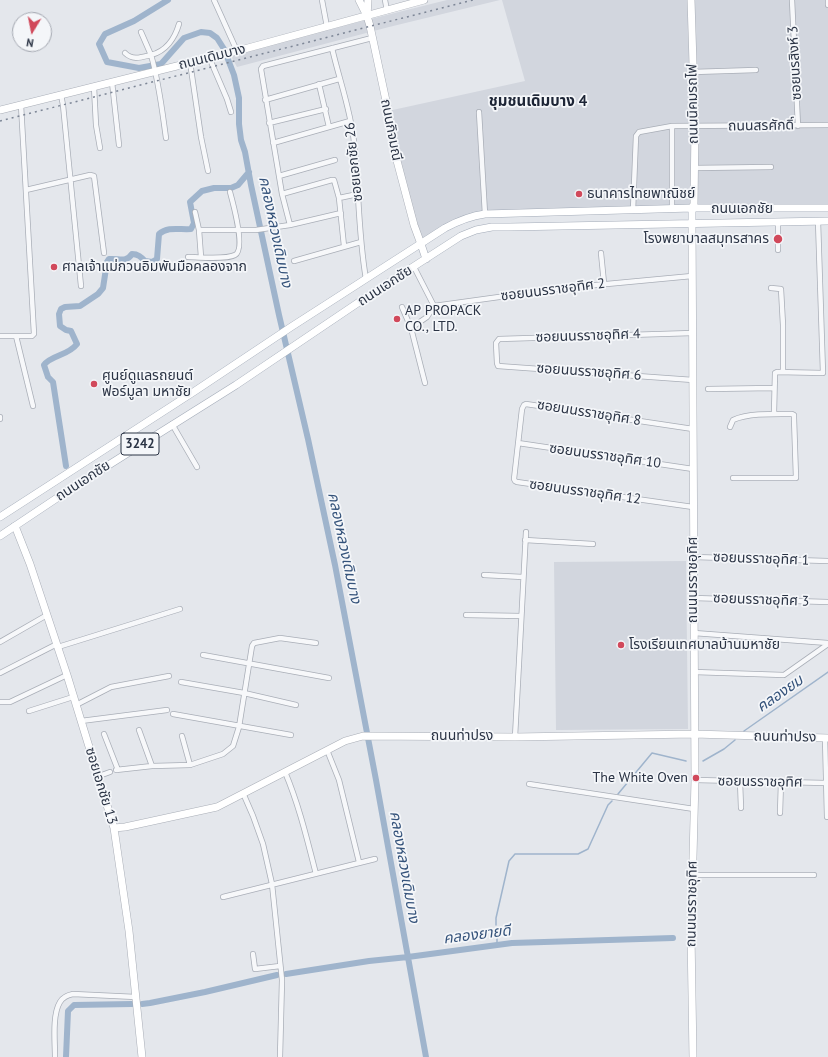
<!DOCTYPE html>
<html>
<head>
<meta charset="utf-8">
<style>
  body { margin:0 }
  #map { position:relative; width:828px; height:1057px; overflow:hidden; background:#e4e7ec; font-family:"PT Sans",sans-serif }
  canvas { display:block }
  .north { position:absolute; left:12px; top:12px; width:40px; height:40px; box-sizing:border-box; background:#f4f6f9; border:1px solid #a4a8b1; border-radius:50%; rotate:190deg; font-size:11px; font-weight:700; line-height:16px; text-align:center; color:#2b3445 }
  .north::after { content:''; display:block; margin:auto; width:14px; height:18px; background:#d1495b; clip-path:polygon(50% 0,100% 100%,50% 72%,0 100%) }
</style>
</head>
<body>
<div id="map">
<canvas width="828" height="1057"></canvas>
<div class="north">N</div>
</div>
<script>
const g = document.querySelector('canvas').getContext('2d');
g.lineJoin = 'round';
function paint(path, color) {
  g.fillStyle = color;
  g.fill(path, 'evenodd');
}
function trace(path, color, width, dash) {
  g.strokeStyle = color;
  g.lineWidth = width;
  g.lineCap = dash ? 'butt' : 'round';
  g.setLineDash(dash || []);
  g.stroke(path);
}
function drawText(font, color, halo, rows, align = 'center') {
  g.font = font + ' "PT Sans","Noto Sans Thai",sans-serif';
  g.lineWidth = 3.5;
  g.setLineDash([]);
  g.textBaseline = 'middle';
  g.strokeStyle = halo;
  g.fillStyle = color;
  for (const [text, x, y, turn = 0] of rows) {
    g.save();
    g.translate(x, y);
    g.rotate((+turn || 0) * Math.PI / 180);
    g.textAlign = isNaN(turn) ? turn : align;
    if (halo) g.strokeText(text, 0, 0);
    g.fillText(text, 0, 0);
    g.restore();
  }
}
paint(new Path2D(`
  M 447,0 L 500,0 L 389,27 L 237,67 L 230,54 Z
  M 502,0 L 828,0 L 828,207 L 472,216 L 421,244 L 388,111 L 525,81 Z
  M 686,561 L 688,729 L 556,730 L 554,562 Z`), '#d2d6de');
trace(new Path2D(`
  M 744,731 L 828,672
  M 703,761 L 724,749 L 735,740
  M 618,794 L 652,753 L 686,761
  M 496,925 L 496,918 L 509,861 L 515,854 L 578,854 L 588,849 L 608,805 L 612,801
  M 497,934 L 497,945`), '#9fb4cc', 1.5);
trace(new Path2D(`
  M 168,0 L 134,21 L 105,34 L 99,44 L 107,62 L 139,68 L 161,64 L 184,38 L 201,32 L 210,33 L 217,38 L 224,49 L 234,75 L 239,98 L 239,124 L 241,140 L 245,152 L 251,185 L 279,315 L 308,439 L 335,565 L 376,780 L 426,1057
  M 66,466 L 53,382 L 48,377 L 44,365 C 51,355 68,356 77,344 L 71,331 L 66,330 L 60,326 L 59,314 L 61,309 L 65,307 L 80,306 L 98,294 L 103,288 L 107,262 L 109,259 C 119,258 126,263 132,254 C 138,254 141,257 145,261 L 152,262 L 157,259 L 159,234 C 168,226 180,230 191,229 L 194,223 L 190,202 L 202,191 L 214,188 L 231,188 L 238,185 L 249,172
  M 286,974 L 369,961 L 408,957 L 512,943 L 673,938
  M 142,1004 L 150,1003 L 205,992 L 277,975
  M 66,1057 L 68,1011 L 74,1005 L 132,1004`), '#9fb4cc', 6);
const street = new Path2D(`
  M 214,0 L 237,51
  M 322,0 L 327,27
  M 385,0 L 387,11
  M 792,0 L 798,126
  M 828,0 L 828,5
  M 332,48 C 339,79 351,111 354,142 C 359,188 358,234 366,279
  M 125,53 C 133,61 142,57 151,55 L 141,32
  M 209,57 L 227,99 L 231,112
  M 190,62 L 201,137 L 208,171
  M 693,72 L 756,70
  M 112,82 L 119,145
  M 319,84 L 329,127
  M 94,87 L 96,125 L 100,148
  M 61,95 L 63,105 L 81,286
  M 265,100 L 339,79
  M 479,112 L 485,214
  M 269,123 L 326,109
  M 672,126 L 672,209
  M 166,138 C 162,110 159,82 151,55 C 166,51 175,38 179,24
  M 273,143 L 350,121
  M 694,168 L 771,167
  M 279,176 L 335,160
  M 26,190 L 90,175 L 94,176 L 104,253
  M 282,194 L 332,180 L 334,180 L 339,198 L 358,194
  M 339,198 L 344,246
  M 633,210 L 636,136 L 639,132 L 672,126 L 828,125
  M 195,212 L 199,230 L 201,257
  M 290,225 L 341,213
  M 199,230 L 256,230 L 290,225 L 282,194 L 261,69 L 263,66 L 372,38
  M 778,250 L 778,222
  M 601,253 L 604,283
  M 188,257 C 200,257 225,260 235,255 C 246,250 233,203 230,192
  M 294,261 L 361,242
  M 414,267 L 434,306 L 564,288 L 692,276
  M 771,288 L 781,289 L 783,325 L 783,372
  M 402,307 L 411,328 L 425,383
  M 411,328 L 427,317 L 434,306
  M 693,333 L 499,339 L 496,343 L 497,363 L 498,366 L 693,380
  M 0,336 L 32,336 L 34,334 L 21,105
  M 16,336 L 33,406
  M 708,389 L 774,388
  M 774,413 L 775,373 L 777,372 L 823,373 L 818,221
  M 0,417 L 0,419
  M 172,424 L 197,467
  M 730,427 L 733,420 C 749,413 774,414 792,414 L 794,415 L 794,418 L 796,478 L 733,478
  M 693,429 L 526,404 L 524,405 L 522,409 L 514,479 L 515,481 L 517,482 L 693,507
  M 518,443 L 693,469
  M 525,540 L 593,544
  M 693,557 L 828,561
  M 484,575 L 523,577
  M 693,598 L 828,602
  M 466,615 L 521,616
  M 694,633 L 828,643
  M 0,642 L 47,615
  M 58,647 L 180,609
  M 203,655 L 329,678
  M 694,672 L 784,675 L 828,644
  M 0,673 L 57,644
  M 181,682 L 244,693 L 296,705
  M 0,702 L 10,702 L 67,675
  M 76,705 L 111,687 L 169,676
  M 29,711 L 73,697
  M 173,714 L 291,735
  M 81,721 L 167,710
  M 139,730 L 152,766
  M 104,734 L 118,770
  M 515,737 L 526,532
  M 825,738 L 827,817
  M 327,750 L 339,780 L 359,862
  M 190,765 L 223,754 L 233,746 L 239,727 L 252,646 L 254,643 L 280,638 L 316,643
  M 116,770 L 152,766 L 190,765 L 182,736
  M 285,772 C 299,805 307,839 316,874
  M 99,776 L 110,772
  M 695,780 L 826,783
  M 740,781 L 741,808
  M 529,784 L 694,809
  M 243,793 L 253,816 L 263,844 L 272,884 L 282,980 L 280,1057
  M 780,813 L 781,782
  M 693,875 L 814,875
  M 223,897 L 375,859
  M 253,954 L 255,969 L 280,966
  M 55,1057 C 55,1042 52,1015 60,1002 C 63,997 68,995 73,994 L 136,997`);
const secondary = new Path2D(`
  M 359,0 L 367,16 L 370,26 L 388,110 L 396,157 L 414,225 L 421,244
  M 691,0 L 695,127 L 694,204 L 692,208
  M 367,16 L 368,0
  M 0,110 L 237,51 L 424,0
  M 692,223 L 695,780 L 691,934 L 693,1057
  M 15,526 L 30,564 L 67,675 L 114,828 L 129,931 L 142,1057
  M 114,828 L 125,827 L 217,807 L 345,741 L 363,736 L 515,737 L 694,734 L 828,738`);
const primary = new Path2D(`
  M 692,208 L 692,223
  M 421,244 L 426,259
  M 0,517 L 195,391 L 291,327 L 445,228 C 458,221 470,216 485,214 L 692,208 L 828,208
  M 0,536 L 72,488 L 236,385 L 371,294 L 461,236 L 476,230 L 492,227 L 509,227 L 828,221`);
trace(street, '#a9aeb7', 6);
trace(secondary, '#a9aeb7', 8);
trace(primary, '#a3abb8', 8);
trace(street, '#f7f8fa', 4.5);
trace(secondary, '#fff', 7);
trace(primary, '#fff', 7);
trace(new Path2D(`
  M 0,121 L 473,0`), '#7d8696', 1.5, [2, 4]);
for (const [x, y, r, color] of [
  [579,194,4,"#d1495b"],
  [778,239,5,"#d1495b"],
  [54,267,4,"#d1495b"],
  [397,319,4,"#d1495b"],
  [94,384,4,"#d1495b"],
  [621,645,4,"#d1495b"],
  [696,778,4,"#d1495b"]
]) {
  const dot = new Path2D();
  dot.arc(x, y, r, 0, 2 * Math.PI);
  g.fillStyle = color;
  g.fill(dot);
  trace(dot, '#f4f6f9', 1.5);
}
for (const [x, y, w] of [
  [140,444,38]
]) {
  const box = new Path2D();
  box.roundRect(x - w / 2, y - 11, w, 22, 3);
  g.fillStyle = '#f4f6f9';
  g.fill(box);
  trace(box, '#2b3445', 1);
}
drawText('bold 13px', '#2b3445', null, [
  ["3242",140,444]
]);
drawText('14px', '#2b3445', '#f4f6f9', [
  ["ถนนเดิมบาง",212,57,-14],
  ["ซอยนรสิงห์ 3",795,63,-93],
  ["ถนนนิคมรถไฟ",693,104,-91],
  ["ถนนสรศักดิ์",761,126,-1],
  ["ถนนกิจมณี",391,130,79],
  ["ซอยเอกชัย 26",354,162,-96],
  ["ถนนเอกชัย",742,209],
  ["ถนนเอกชัย",385,286,-33],
  ["ซอยนนรราชอุทิศ 2",553,290,-7],
  ["ซอยนนรราชอุทิศ 4",588,336,-2],
  ["ซอยนนรราชอุทิศ 6",589,372,4],
  ["ซอยนนรราชอุทิศ 8",589,413,9],
  ["ซอยนนรราชอุทิศ 10",605,456,8],
  ["ถนนเอกชัย",83,481,-33],
  ["ซอยนนรราชอุทิศ 12",585,492,8],
  ["ซอยนรราชอุทิศ 1",761,559,2],
  ["ถนนนรราชอุทิศ",693,580,-90],
  ["ซอยนรราชอุทิศ 3",761,600,2],
  ["ถนนท่าปรง",462,736],
  ["ถนนท่าปรง",785,737,1],
  ["ซอยนรราชอุทิศ",760,782,1],
  ["ซอยเอกชัย 13",101,786,73],
  ["ถนนนรราชอุทิศ",692,904,-89]
]);
drawText('14px', '#2b3445', '#f4f6f9', [
  ["ธนาคารไทยพาณิชย์",587,194],
  ["โรงพยาบาลสมุทรสาคร",769,239,"right"],
  ["ศาลเจ้าแม่กวนอิมพันมือคลองจาก",62,267],
  ["AP PROPACK",405,311],
  ["CO., LTD.",405,327],
  ["ศูนย์ดูแลรถยนต์",102,376],
  ["ฟอร์มูลา มหาชัย",102,392],
  ["โรงเรียนเทศบาลบ้านมหาชัย",629,645],
  ["The White Oven",688,778,"right"]
], 'left');
drawText('bold 15px', '#1d2536', '#f4f6f9', [
  ["ชุมชนเดิมบาง 4",538,102]
]);
drawText('italic 15px', '#34527a', '#f4f6f9', [
  ["คลองหลวงเดิมบาง",275,232,78],
  ["คลองหลวงเดิมบาง",344,548,78],
  ["คลองยม",780,694,-35],
  ["คลองหลวงเดิมบาง",404,867,80],
  ["คลองยายดี",477,935,-7]
]);
</script>
</body>
</html>
